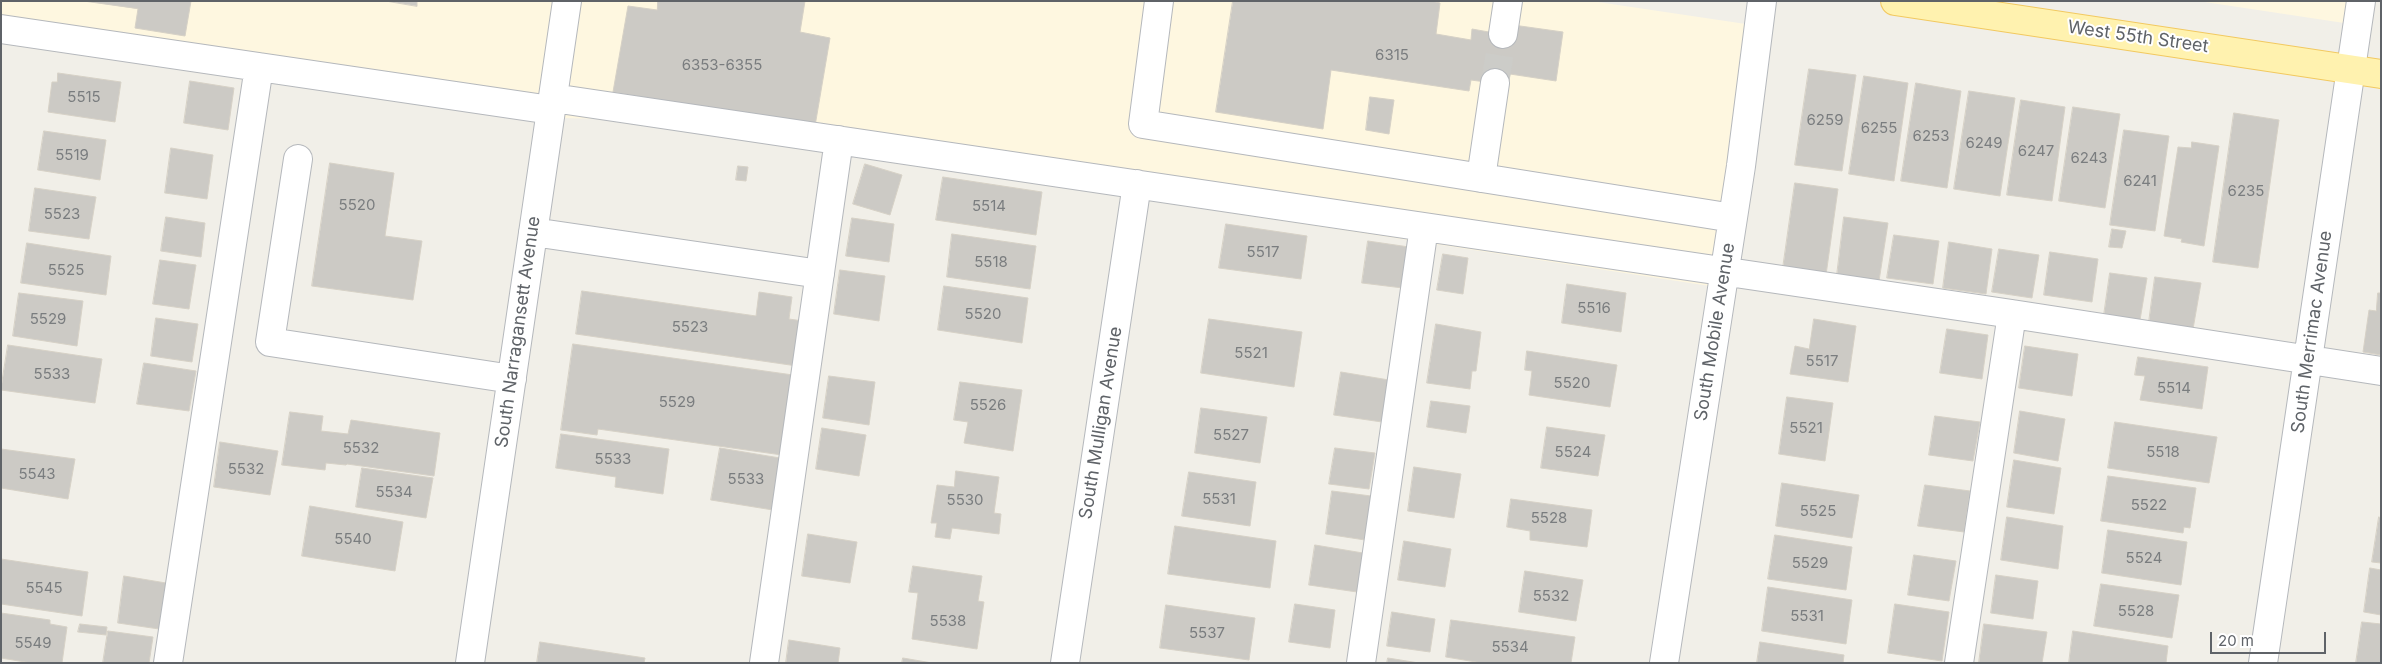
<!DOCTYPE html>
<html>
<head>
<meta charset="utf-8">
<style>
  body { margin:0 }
  #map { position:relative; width:2382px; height:664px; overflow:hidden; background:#f1efe8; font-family:Inter,sans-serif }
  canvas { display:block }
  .frame { position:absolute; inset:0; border:2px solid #5f6368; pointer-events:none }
  .scale { position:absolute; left:2210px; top:632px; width:116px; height:22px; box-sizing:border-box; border:2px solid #5f6368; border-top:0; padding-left:6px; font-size:15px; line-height:18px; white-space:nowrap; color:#5f6368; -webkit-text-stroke:4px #fff; paint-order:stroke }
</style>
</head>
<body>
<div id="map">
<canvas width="2382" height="664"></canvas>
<div class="frame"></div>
<div class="scale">20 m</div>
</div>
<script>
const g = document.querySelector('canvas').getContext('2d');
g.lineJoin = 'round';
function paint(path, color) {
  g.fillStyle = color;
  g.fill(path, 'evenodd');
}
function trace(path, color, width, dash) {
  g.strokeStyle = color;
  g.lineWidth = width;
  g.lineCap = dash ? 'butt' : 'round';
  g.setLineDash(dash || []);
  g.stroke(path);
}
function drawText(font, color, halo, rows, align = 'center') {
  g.font = font + ' Inter,sans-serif';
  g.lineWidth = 4;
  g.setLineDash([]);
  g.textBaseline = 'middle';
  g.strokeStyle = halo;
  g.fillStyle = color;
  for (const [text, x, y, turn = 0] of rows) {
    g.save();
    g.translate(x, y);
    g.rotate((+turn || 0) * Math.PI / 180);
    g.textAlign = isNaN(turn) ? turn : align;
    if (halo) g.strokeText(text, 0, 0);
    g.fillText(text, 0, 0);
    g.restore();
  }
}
paint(new Path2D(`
  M 1,1 L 1591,1 L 1766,27 L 1723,288 L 613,119 L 558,118 L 1,36 Z
  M 2198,1 L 2368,1 L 2364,26 Z`), '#fef7e0');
const building = new Path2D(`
  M 84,1 L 191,1 L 185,36 L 135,28 L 138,9 Z
  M 386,1 L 417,1 L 417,6 Z
  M 658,1 L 805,1 L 800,32 L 830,38 L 815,126 L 613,92 L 628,6 L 657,10 Z
  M 1233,1 L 1431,1 L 1440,3 L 1436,34 L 1471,40 L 1472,29 L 1511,36 L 1513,25 L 1563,32 L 1556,81 L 1510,74 L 1508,85 L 1471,80 L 1469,91 L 1331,70 L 1323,129 L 1216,112 Z
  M 1809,69 L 1856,75 L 1842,171 L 1795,165 Z
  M 58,73 L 121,82 L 115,122 L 48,112 L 52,82 L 57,82 Z
  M 1864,76 L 1908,83 L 1894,181 L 1849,174 Z
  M 190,81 L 234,88 L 228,130 L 184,123 Z
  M 1916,83 L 1961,91 L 1947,188 L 1901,181 Z
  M 1969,91 L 2015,98 L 2000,196 L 1954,189 Z
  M 1370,97 L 1394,100 L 1389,134 L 1366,130 Z
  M 2021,100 L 2065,107 L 2052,201 L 2007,195 Z
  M 2073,107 L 2120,114 L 2105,208 L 2059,201 Z
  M 2234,113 L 2279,120 L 2258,268 L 2213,262 Z
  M 2124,130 L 2169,136 L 2155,231 L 2110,225 Z
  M 44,131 L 106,140 L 100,180 L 38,170 Z
  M 2192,142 L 2219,146 L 2204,246 L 2181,242 L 2182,239 L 2164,236 L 2178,147 L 2191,148 Z
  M 171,148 L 213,155 L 207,199 L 165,193 Z
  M 330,163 L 394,173 L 385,236 L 422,241 L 413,300 L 312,286 Z
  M 865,164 L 902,175 L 890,215 L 853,204 Z
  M 738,166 L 748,167 L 746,181 L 736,180 Z
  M 943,177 L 1042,192 L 1036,235 L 936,220 Z
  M 1795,183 L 1838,189 L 1826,275 L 1783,268 Z
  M 35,188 L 96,197 L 89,239 L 29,231 Z
  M 166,217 L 205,223 L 201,257 L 161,251 Z
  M 1844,217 L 1888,223 L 1879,281 L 1837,275 Z
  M 852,218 L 894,224 L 889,262 L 846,256 Z
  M 1226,224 L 1307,236 L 1301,279 L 1219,268 Z
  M 2112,229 L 2126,231 L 2122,248 L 2109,247 Z
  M 952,234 L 1036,246 L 1030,289 L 947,277 Z
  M 1894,235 L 1939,241 L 1933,284 L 1887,278 Z
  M 1368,241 L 1409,247 L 1403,288 L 1362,283 Z
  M 1949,242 L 1992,249 L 1986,294 L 1943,288 Z
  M 27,243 L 111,256 L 106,295 L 21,283 Z
  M 1999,249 L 2039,255 L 2032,298 L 1992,292 Z
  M 2050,252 L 2098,259 L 2092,302 L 2044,295 Z
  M 1443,254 L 1468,258 L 1463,294 L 1437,290 Z
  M 160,260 L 196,265 L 189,309 L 153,304 Z
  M 840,270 L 885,276 L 879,321 L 834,314 Z
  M 2110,273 L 2147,278 L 2140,320 L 2104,315 Z
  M 2155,277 L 2201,283 L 2193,329 L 2149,322 Z
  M 1567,284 L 1626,293 L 1621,332 L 1562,323 Z
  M 944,286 L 1028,298 L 1022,343 L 938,330 Z
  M 582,291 L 756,316 L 759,292 L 792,297 L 789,319 L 803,321 L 797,366 L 576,334 Z
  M 19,293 L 83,301 L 77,346 L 13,336 Z
  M 2378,293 L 2381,293 L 2381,355 L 2363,352 L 2369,310 L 2376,311 Z
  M 156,318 L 198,324 L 192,362 L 151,356 Z
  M 1209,319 L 1302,332 L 1294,387 L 1201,373 Z
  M 1814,319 L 1856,326 L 1848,382 L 1790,374 L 1795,346 L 1809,349 Z
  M 1436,324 L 1481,332 L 1476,371 L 1472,371 L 1470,389 L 1427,383 Z
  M 1947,329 L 1988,335 L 1982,379 L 1940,373 Z
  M 573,344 L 793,375 L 782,455 L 598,429 L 597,435 L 561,430 Z
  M 8,345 L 102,359 L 95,403 L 1,390 Z
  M 2025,346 L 2078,354 L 2072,396 L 2019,388 Z
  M 1527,351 L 1617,365 L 1610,407 L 1529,395 L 1532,371 L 1525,370 Z
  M 2138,357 L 2208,367 L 2202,409 L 2140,400 L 2145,376 L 2135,375 Z
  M 144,363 L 196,371 L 189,411 L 137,404 Z
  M 1341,372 L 1389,380 L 1382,422 L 1334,415 Z
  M 829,376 L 875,382 L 869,425 L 823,418 Z
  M 960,382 L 1022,390 L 1013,451 L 964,443 L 968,422 L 954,420 Z
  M 1787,397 L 1833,403 L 1825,461 L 1779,454 Z
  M 1431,401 L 1470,406 L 1466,433 L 1427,427 Z
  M 1201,408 L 1267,417 L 1260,463 L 1195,453 Z
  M 2020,411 L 2065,419 L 2058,461 L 2014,453 Z
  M 290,412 L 323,416 L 321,431 L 348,434 L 351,420 L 440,433 L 434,476 L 347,464 L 346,465 L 326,463 L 325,470 L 282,465 Z
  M 1935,416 L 1980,422 L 1973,461 L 1929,455 Z
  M 2115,422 L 2217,437 L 2209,483 L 2108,468 Z
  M 1547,427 L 1605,435 L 1598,476 L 1541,468 Z
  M 822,428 L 866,435 L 859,476 L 816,469 Z
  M 561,434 L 669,449 L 663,494 L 615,487 L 616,477 L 556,468 Z
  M 220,442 L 278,451 L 270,495 L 214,487 Z
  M 720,448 L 780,458 L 773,510 L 711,500 Z
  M 1335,448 L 1375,453 L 1369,489 L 1329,484 Z
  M 1,449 L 75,459 L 68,499 L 1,488 Z
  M 2014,460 L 2061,468 L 2054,514 L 2007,507 Z
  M 1414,467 L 1461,474 L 1454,518 L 1408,511 Z
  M 362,468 L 433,478 L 426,518 L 356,507 Z
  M 956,471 L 999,477 L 994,513 L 1001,514 L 999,534 L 952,528 L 950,539 L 935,537 L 937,523 L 931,523 L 937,485 L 954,487 Z
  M 1189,472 L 1256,482 L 1250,526 L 1182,516 Z
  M 2108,476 L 2196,488 L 2190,528 L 2184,527 L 2183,533 L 2101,521 Z
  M 1782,483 L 1859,495 L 1852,538 L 1776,526 Z
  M 1925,485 L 1970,491 L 1964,532 L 1918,526 Z
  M 1332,491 L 1371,496 L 1365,540 L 1326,534 Z
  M 1511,499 L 1592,510 L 1587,547 L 1530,540 L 1530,531 L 1507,527 Z
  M 310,506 L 403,522 L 395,571 L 302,556 Z
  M 2007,517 L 2063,526 L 2058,569 L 2001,560 Z
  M 2379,517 L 2381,518 L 2381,563 L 2372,562 Z
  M 1175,526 L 1276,541 L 1270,588 L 1168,574 Z
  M 2108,530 L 2187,542 L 2181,585 L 2102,573 Z
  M 808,534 L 857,542 L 850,583 L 802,576 Z
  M 1775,535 L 1852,547 L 1846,590 L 1768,579 Z
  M 1404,541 L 1451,549 L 1445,587 L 1398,580 Z
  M 1315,545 L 1363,553 L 1357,592 L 1309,585 Z
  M 1914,555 L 1956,561 L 1949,601 L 1908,595 Z
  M 1,559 L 88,572 L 82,616 L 1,604 Z
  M 913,566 L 982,576 L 978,601 L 984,602 L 977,649 L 912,639 L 918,593 L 909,592 Z
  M 2370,568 L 2381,570 L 2381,615 L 2364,612 Z
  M 1525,571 L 1583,580 L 1576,621 L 1519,612 Z
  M 1996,575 L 2038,581 L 2033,619 L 1991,613 Z
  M 124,576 L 166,583 L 159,629 L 118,623 Z
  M 2101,584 L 2179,595 L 2172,638 L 2094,626 Z
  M 1768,587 L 1852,600 L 1846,644 L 1762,631 Z
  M 1295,604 L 1335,610 L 1330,648 L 1289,642 Z
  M 1895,604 L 1949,612 L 1942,661 L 1888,653 Z
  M 1166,605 L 1255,618 L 1249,660 L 1160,648 Z
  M 1392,612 L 1435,619 L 1430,652 L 1387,646 Z
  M 1,613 L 50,620 L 50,624 L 67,627 L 62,663 L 31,663 L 1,658 Z
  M 1451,620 L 1575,637 L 1571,663 L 1482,663 L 1446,657 Z
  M 2362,622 L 2381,624 L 2381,663 L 2356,663 Z
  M 80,624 L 107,627 L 106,635 L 78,632 Z
  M 1984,624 L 2047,632 L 2042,663 L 1979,663 Z
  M 108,631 L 153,637 L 149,663 L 103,663 Z
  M 2073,631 L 2168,646 L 2166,663 L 2069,663 Z
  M 789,640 L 840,648 L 838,663 L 786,663 Z
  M 540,642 L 645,658 L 644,663 L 537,663 Z
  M 1760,642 L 1844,655 L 1843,663 L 1757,663 Z
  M 903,658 L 932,663 L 902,663 Z
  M 1388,658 L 1419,663 L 1387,663 Z`);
paint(building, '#cccac5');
trace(building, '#d6d1c6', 1);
trace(new Path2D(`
  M 1495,83 L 1503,34`), '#ccccc8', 28, [28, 14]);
const minor = new Path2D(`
  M 1159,1 L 1143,124 L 1733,218
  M 1,29 L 551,110
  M 1503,34 L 1508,1
  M 553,98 L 2012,314 L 2381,371
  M 298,159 L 270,342 L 512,379
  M 1481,178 L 1495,83
  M 533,232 L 820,274
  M 168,663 L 259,67
  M 470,663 L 567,1
  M 764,663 L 839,140
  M 1065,663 L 1137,184
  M 1361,663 L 1424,227
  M 1664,663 L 1741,166 L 1762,1
  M 1959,663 L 2012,314
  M 2263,663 L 2361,1`);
const major = new Path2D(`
  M 1895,1 L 2381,74`);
trace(minor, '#b5b8bc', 30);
trace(major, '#f2c960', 30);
trace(minor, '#fff', 28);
trace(major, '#fff2af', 28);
drawText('15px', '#7a7d7f', null, [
  ["6315",1392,55],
  ["6353-6355",722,65],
  ["5515",84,97],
  ["6259",1825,120],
  ["6255",1879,128],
  ["6253",1931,136],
  ["6249",1984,143],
  ["6247",2036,151],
  ["5519",72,155],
  ["6243",2089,158],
  ["6241",2140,181],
  ["6235",2246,191],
  ["5520",357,205],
  ["5514",989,206],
  ["5523",62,214],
  ["5517",1263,252],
  ["5518",991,262],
  ["5525",66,270],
  ["5516",1594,308],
  ["5520",983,314],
  ["5529",48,319],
  ["5523",690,327],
  ["5521",1251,353],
  ["5517",1822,361],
  ["5533",52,374],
  ["5520",1572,383],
  ["5514",2174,388],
  ["5529",677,402],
  ["5526",988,405],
  ["5521",1806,428],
  ["5527",1231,435],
  ["5532",361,448],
  ["5524",1573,452],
  ["5518",2163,452],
  ["5533",613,459],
  ["5532",246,469],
  ["5543",37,474],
  ["5533",746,479],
  ["5534",394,492],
  ["5531",1219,499],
  ["5530",965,500],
  ["5522",2149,505],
  ["5525",1818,511],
  ["5528",1549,518],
  ["5540",353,539],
  ["5524",2144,558],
  ["5529",1810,563],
  ["5545",44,588],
  ["5532",1551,596],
  ["5528",2136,611],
  ["5531",1807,616],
  ["5538",948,621],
  ["5537",1207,633],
  ["5549",33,643],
  ["5534",1510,647]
]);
drawText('18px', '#5f6368', '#fff', [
  ["West 55th Street",2138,37,8],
  ["South Narragansett Avenue",518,332,-82],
  ["South Mobile Avenue",1715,332,-81],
  ["South Merrimac Avenue",2312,332,-82],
  ["South Mulligan Avenue",1101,423,-81]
]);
</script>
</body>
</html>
